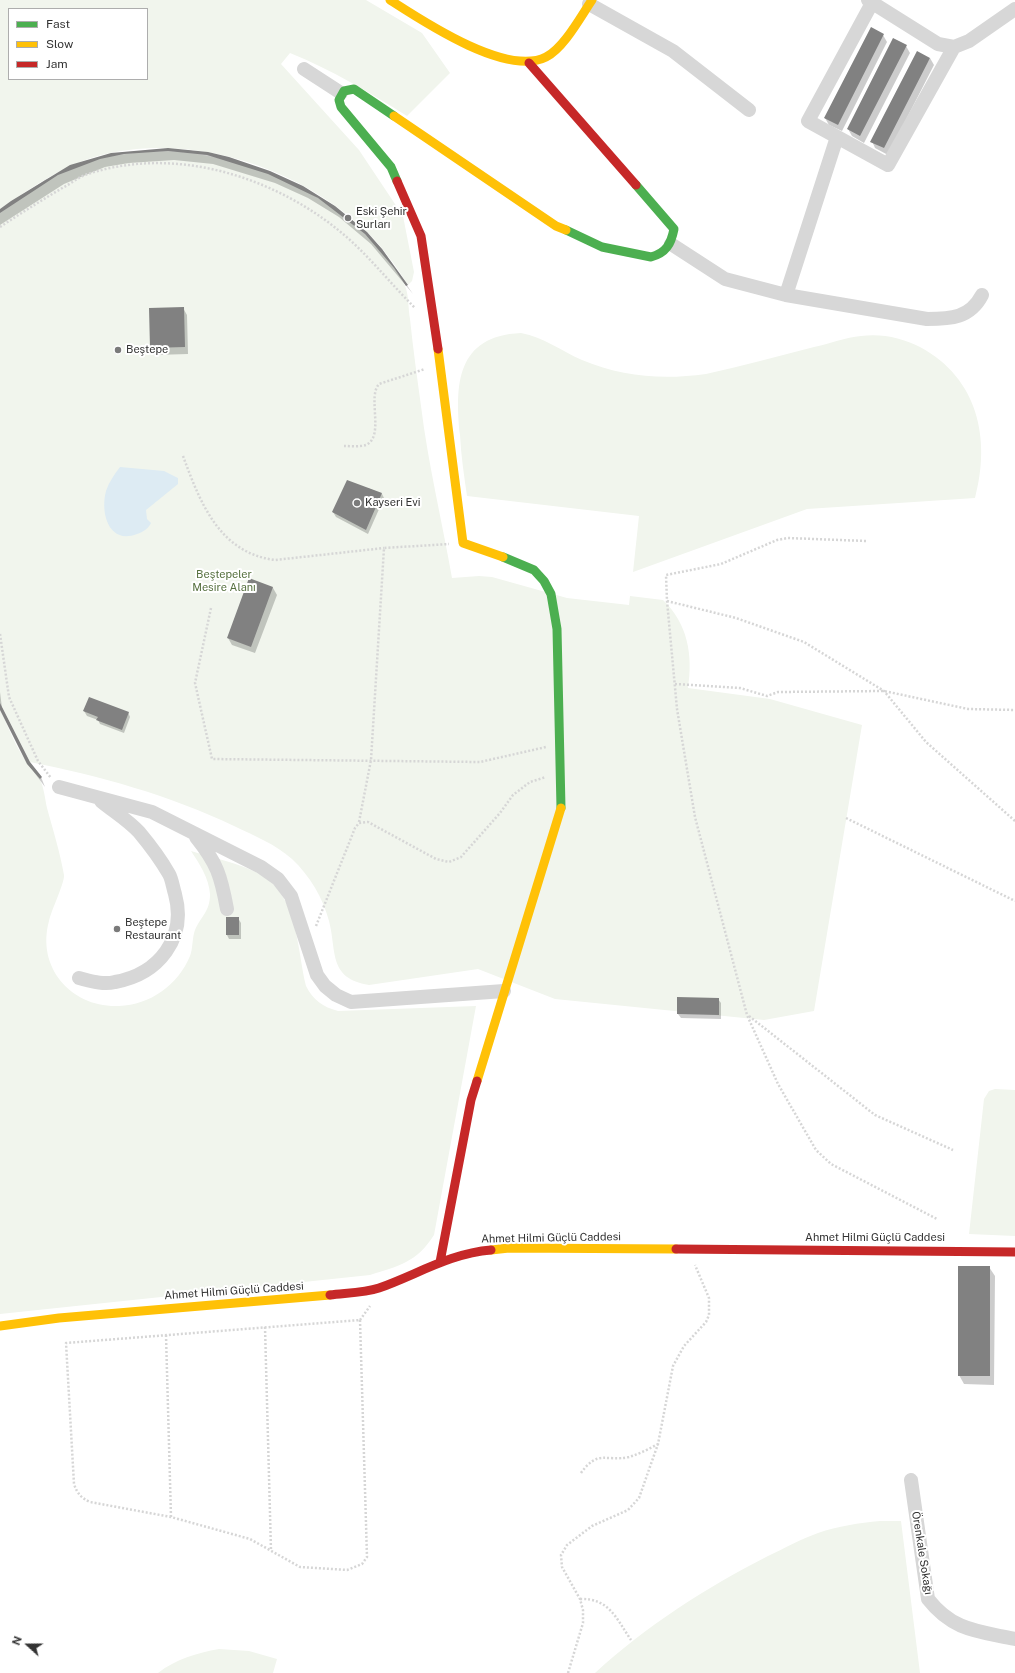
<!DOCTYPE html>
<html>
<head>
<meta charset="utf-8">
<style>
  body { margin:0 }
  #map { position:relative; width:1015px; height:1673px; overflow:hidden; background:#fff; font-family:"Public Sans",sans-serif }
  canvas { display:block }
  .legend { position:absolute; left:8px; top:8px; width:140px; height:72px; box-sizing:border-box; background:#fff; border:1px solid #adadad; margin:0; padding:5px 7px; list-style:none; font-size:12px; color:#333 }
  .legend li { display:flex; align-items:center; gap:8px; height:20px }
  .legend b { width:20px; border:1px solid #adadad }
  .north { position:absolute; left:8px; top:1625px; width:40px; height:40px; -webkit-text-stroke:3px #fff; paint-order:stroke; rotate:291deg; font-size:11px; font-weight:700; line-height:16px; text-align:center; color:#333 }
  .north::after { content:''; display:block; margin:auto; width:14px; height:18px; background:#333; clip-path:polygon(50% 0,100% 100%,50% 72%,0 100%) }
</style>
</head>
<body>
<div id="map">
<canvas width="1015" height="1673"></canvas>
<ul class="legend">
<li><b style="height:5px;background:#4caf50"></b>Fast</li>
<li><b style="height:5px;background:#ffc107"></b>Slow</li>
<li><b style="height:5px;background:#c62828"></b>Jam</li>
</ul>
<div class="north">N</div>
</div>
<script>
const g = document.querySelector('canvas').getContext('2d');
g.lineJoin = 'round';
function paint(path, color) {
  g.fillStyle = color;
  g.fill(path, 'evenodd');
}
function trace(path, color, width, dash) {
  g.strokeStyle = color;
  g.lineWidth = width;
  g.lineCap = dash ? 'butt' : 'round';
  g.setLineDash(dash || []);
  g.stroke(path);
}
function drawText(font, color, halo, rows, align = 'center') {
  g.font = font + ' "Public Sans",sans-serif';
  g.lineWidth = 4;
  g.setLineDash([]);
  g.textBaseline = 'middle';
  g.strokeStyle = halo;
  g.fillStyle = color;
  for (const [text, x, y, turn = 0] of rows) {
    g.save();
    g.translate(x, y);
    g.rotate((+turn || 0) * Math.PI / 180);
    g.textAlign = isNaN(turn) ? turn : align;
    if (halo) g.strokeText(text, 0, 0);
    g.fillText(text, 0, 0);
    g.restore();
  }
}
paint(new Path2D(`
  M 0,0 L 366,0 L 422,33 L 450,73 L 407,116 C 367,91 334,71 290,53 L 281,64 L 359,150 L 403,216 L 414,272 L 412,281 L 408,285 C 396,266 383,248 367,232 C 299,167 191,131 98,156 C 62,166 31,188 0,209 ZM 9,9 L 147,9 L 147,79 L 9,79 Z
  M 168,151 C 248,156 334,192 385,256 C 392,265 401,275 405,286 C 409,295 408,309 410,319 C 413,348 417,377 421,406 C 428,463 442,521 452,578 L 479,576 L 492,577 L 567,598 L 629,605 L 630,596 L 663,600 C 688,624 693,655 688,688 L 770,699 L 862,725 L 814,1011 L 764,1020 L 555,999 L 478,969 L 369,985 C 328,978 337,952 329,921 C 323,898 310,876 292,859 C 275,844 255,836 234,826 C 169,795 100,776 30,762 L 0,703 L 0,213 C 27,195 54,173 85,163 C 112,154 140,152 168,151 Z
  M 521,333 C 544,337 561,351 582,360 C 622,377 663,380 706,374 C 742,366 778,356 814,347 C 829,344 846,337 861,336 C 881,333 903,338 920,347 C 978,378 991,439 975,498 L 807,509 L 633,572 L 639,516 L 467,496 C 464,476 461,455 460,435 C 455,385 456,336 521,333 Z
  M 0,710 C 9,728 16,748 28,764 C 31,769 36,773 39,778 C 44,786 45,799 47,808 C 53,830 60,852 64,875 C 65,882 51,911 49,921 C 36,968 72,1008 119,1006 C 150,1005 178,985 190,956 C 193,948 192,938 195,930 C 201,916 210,912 210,894 C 209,878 199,863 191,851 C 213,858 239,863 260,874 C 298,895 297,949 306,986 C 313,1000 323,1007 338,1011 L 476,1006 L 434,1235 C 417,1262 399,1266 370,1275 L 0,1314 Z
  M 995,1089 L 1015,1090 L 1015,1236 L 969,1234 L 984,1099 L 989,1091 Z
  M 880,1521 L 901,1521 L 920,1673 L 595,1673 C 646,1626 707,1587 768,1556 C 785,1548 801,1539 818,1533 C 838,1526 859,1523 880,1521 Z
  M 219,1649 L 249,1651 L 277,1659 L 273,1673 L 158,1673 C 176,1659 197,1653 219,1649 Z`), '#f1f5ed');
paint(new Path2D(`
  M 120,467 L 164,471 L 178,478 L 178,484 L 146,510 L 147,519 L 151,523 C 149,528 143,532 137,534 C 109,545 100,513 106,491 C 109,482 114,475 120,467 Z`), '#ddebf3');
paint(new Path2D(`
  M 883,35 L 887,42 L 842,131 L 829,125 L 825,118 Z
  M 894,40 L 906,46 L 910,53 L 864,143 L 852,136 L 848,129 Z
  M 930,58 L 934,65 L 888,155 L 875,148 L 872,141 Z
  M 188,150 L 228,158 L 286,179 L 334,207 L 366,233 L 382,249 L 413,294 L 371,244 L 339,217 L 308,198 L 275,183 L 213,164 L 174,160 L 129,163 L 105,167 L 64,184 L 0,225 L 0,211 L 45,180 L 85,161 L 124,152 Z
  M 183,308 L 187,315 L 188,354 L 155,355 L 151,348 L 150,309 Z
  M 368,488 L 382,494 L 384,498 L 368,534 L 336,517 L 333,512 Z
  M 250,579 L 273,588 L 277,595 L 255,653 L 232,645 L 228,638 Z
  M 0,692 L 2,708 L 31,765 L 41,777 L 45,787 L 28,764 L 0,708 Z
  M 84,711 L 128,712 L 130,717 L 124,733 L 100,724 L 98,720 L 87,716 Z
  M 238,918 L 241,923 L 241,939 L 229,939 L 227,935 Z
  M 718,999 L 721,1003 L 721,1019 L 681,1018 L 678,1014 Z
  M 989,1267 L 995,1276 L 994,1385 L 964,1384 L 959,1375 Z`), '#0003');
paint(new Path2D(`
  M 871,27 L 884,34 L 838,125 L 824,118 Z
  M 893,38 L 907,45 L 860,136 L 847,129 Z
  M 917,51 L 930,58 L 884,148 L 870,142 Z
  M 168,148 L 208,152 L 229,157 L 270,171 L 303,186 L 335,206 L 367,232 L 382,249 L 408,285 L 406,286 L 394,268 L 365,234 L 318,198 L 268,174 L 207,155 L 168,151 L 124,154 L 100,159 L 58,175 L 0,213 L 0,209 L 11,201 L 70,165 L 111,153 Z
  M 184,307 L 185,347 L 150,348 L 149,308 Z
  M 347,480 L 382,493 L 366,530 L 332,512 Z
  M 249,578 L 273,587 L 251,647 L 227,638 Z
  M 89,697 L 129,712 L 122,730 L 96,720 L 98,717 L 83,711 Z
  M 0,703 L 30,762 L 42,777 L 40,779 L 27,764 L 0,710 Z
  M 226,917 L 239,917 L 239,935 L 226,935 Z
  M 677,997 L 719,998 L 719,1015 L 677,1014 Z
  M 958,1266 L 990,1266 L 990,1376 L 958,1376 Z`), '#818181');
trace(new Path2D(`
  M 0,227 C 21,213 42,200 64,187 C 72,183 80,176 88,174 C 178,144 282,179 350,240 C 373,261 393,286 415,308
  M 344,446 C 351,446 360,447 366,445 C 385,436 367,397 379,384 L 425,369
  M 183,456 C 200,502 219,553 275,560 L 384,548
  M 866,541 L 788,538 L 777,540 L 721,564 L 666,575 L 667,601 L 677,709 L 695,817 L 747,1015 L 778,1084 L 816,1150 L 831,1164 L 937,1219
  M 667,601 L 736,618 L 804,642 L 884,691 L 926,742 L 1015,821
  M 211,608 L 195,683 L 212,759 L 480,762 L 546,747
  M 0,634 L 9,697 L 38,761 L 51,778
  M 675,684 L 740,688 L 767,696 L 778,692 L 884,691 L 968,709 L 1015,710
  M 846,818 L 1015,901
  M 359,822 L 371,760 L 384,548 L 449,544
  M 316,926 L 355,828 L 359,823 L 368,822 L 436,859 L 449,862 L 461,857 L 500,813 L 513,795 L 530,782 L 546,777
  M 749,1016 L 875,1115 L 953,1150
  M 360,1320 L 367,1557 L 362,1564 L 347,1570 L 300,1567 L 250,1539 L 171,1517 L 90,1502 C 81,1498 77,1493 74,1484 L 66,1343 Z
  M 360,1320 L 370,1306
  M 265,1327 L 271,1551
  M 166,1335 L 171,1517
  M 581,1473 C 598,1449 606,1462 629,1457 C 639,1454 649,1449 658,1444
  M 580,1599 C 609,1598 616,1618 631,1640
  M 568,1673 L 583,1623 L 583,1610 L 580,1599 L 562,1567 L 561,1555 L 567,1545 L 592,1526 L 628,1510 L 639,1498 L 658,1444 L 673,1366 L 684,1346 L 706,1322 L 709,1315 L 709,1298 L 695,1265`), '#d6d6d6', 2.5, [2, 2]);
trace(new Path2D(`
  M 868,0 L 938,44 L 954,47 L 969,41 L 1015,9
  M 872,3 L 808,121 L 888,165 L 954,47
  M 589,4 L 673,51 L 749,110
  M 304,69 L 341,93
  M 671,244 L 725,279 L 786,295 L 927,319 C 951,319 970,318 982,295
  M 786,295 L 837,137
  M 59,787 L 152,812 L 261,867 L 278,879 L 291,896 L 317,975 L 325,986 L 336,995 L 351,1002 L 504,991
  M 196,837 C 217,863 221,876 227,909
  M 79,978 C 91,981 103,985 115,982 C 159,974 187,938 175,894 C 173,888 172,879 169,874 C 161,860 149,844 139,832 C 128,820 113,811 101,801
  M 911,1480 L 928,1599 C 953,1631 978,1631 1015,1639`), '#d7d7d7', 14);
trace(new Path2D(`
  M 394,116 L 354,89 L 344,91 L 339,100 L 341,107 L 391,167 L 397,181
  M 566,230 L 602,247 L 651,257 C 666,253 671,244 674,229 L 636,185
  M 503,557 L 534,570 L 544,581 L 551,594 L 557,629 L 561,808`), '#4caf50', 9);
trace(new Path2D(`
  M 390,0 C 424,22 507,77 546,57 C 564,48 581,16 592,0
  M 394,116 L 556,226 L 566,230
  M 438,349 L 463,543 L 503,557
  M 477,1081 L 561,808
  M 491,1250 L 509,1248 L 676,1249
  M 0,1326 L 59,1318 L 330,1295`), '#ffc107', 9);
trace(new Path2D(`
  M 529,63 L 636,185
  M 397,181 L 421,236 L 438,349
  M 676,1249 L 1015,1252
  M 440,1262 L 471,1100 L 477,1081
  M 330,1295 C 345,1293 364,1293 379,1288 C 416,1275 451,1253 491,1250`), '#c62828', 9);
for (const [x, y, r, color] of [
  [348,218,4,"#7a7a7a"],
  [118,350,4,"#7a7a7a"],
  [357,503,4,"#7a7a7a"],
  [117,929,4,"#7a7a7a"]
]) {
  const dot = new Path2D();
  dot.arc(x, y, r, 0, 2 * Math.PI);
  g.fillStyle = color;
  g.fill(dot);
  trace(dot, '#fff', 1.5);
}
drawText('11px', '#333', '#fff', [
  ["Eski Şehir",356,212],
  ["Surları",356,225],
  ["Beştepe",126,350],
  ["Kayseri Evi",365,503],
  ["Beştepe",125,923],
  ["Restaurant",125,936]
], 'left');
drawText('11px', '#56703f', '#fff', [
  ["Beştepeler",224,575],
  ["Mesire Alanı",224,588]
]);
drawText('11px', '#333', '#fff', [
  ["Ahmet Hilmi Güçlü Caddesi",551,1238,-1],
  ["Ahmet Hilmi Güçlü Caddesi",875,1238],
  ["Ahmet Hilmi Güçlü Caddesi",234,1291,-4],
  ["Örenkale Sokağı",922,1553,81]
]);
</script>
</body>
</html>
